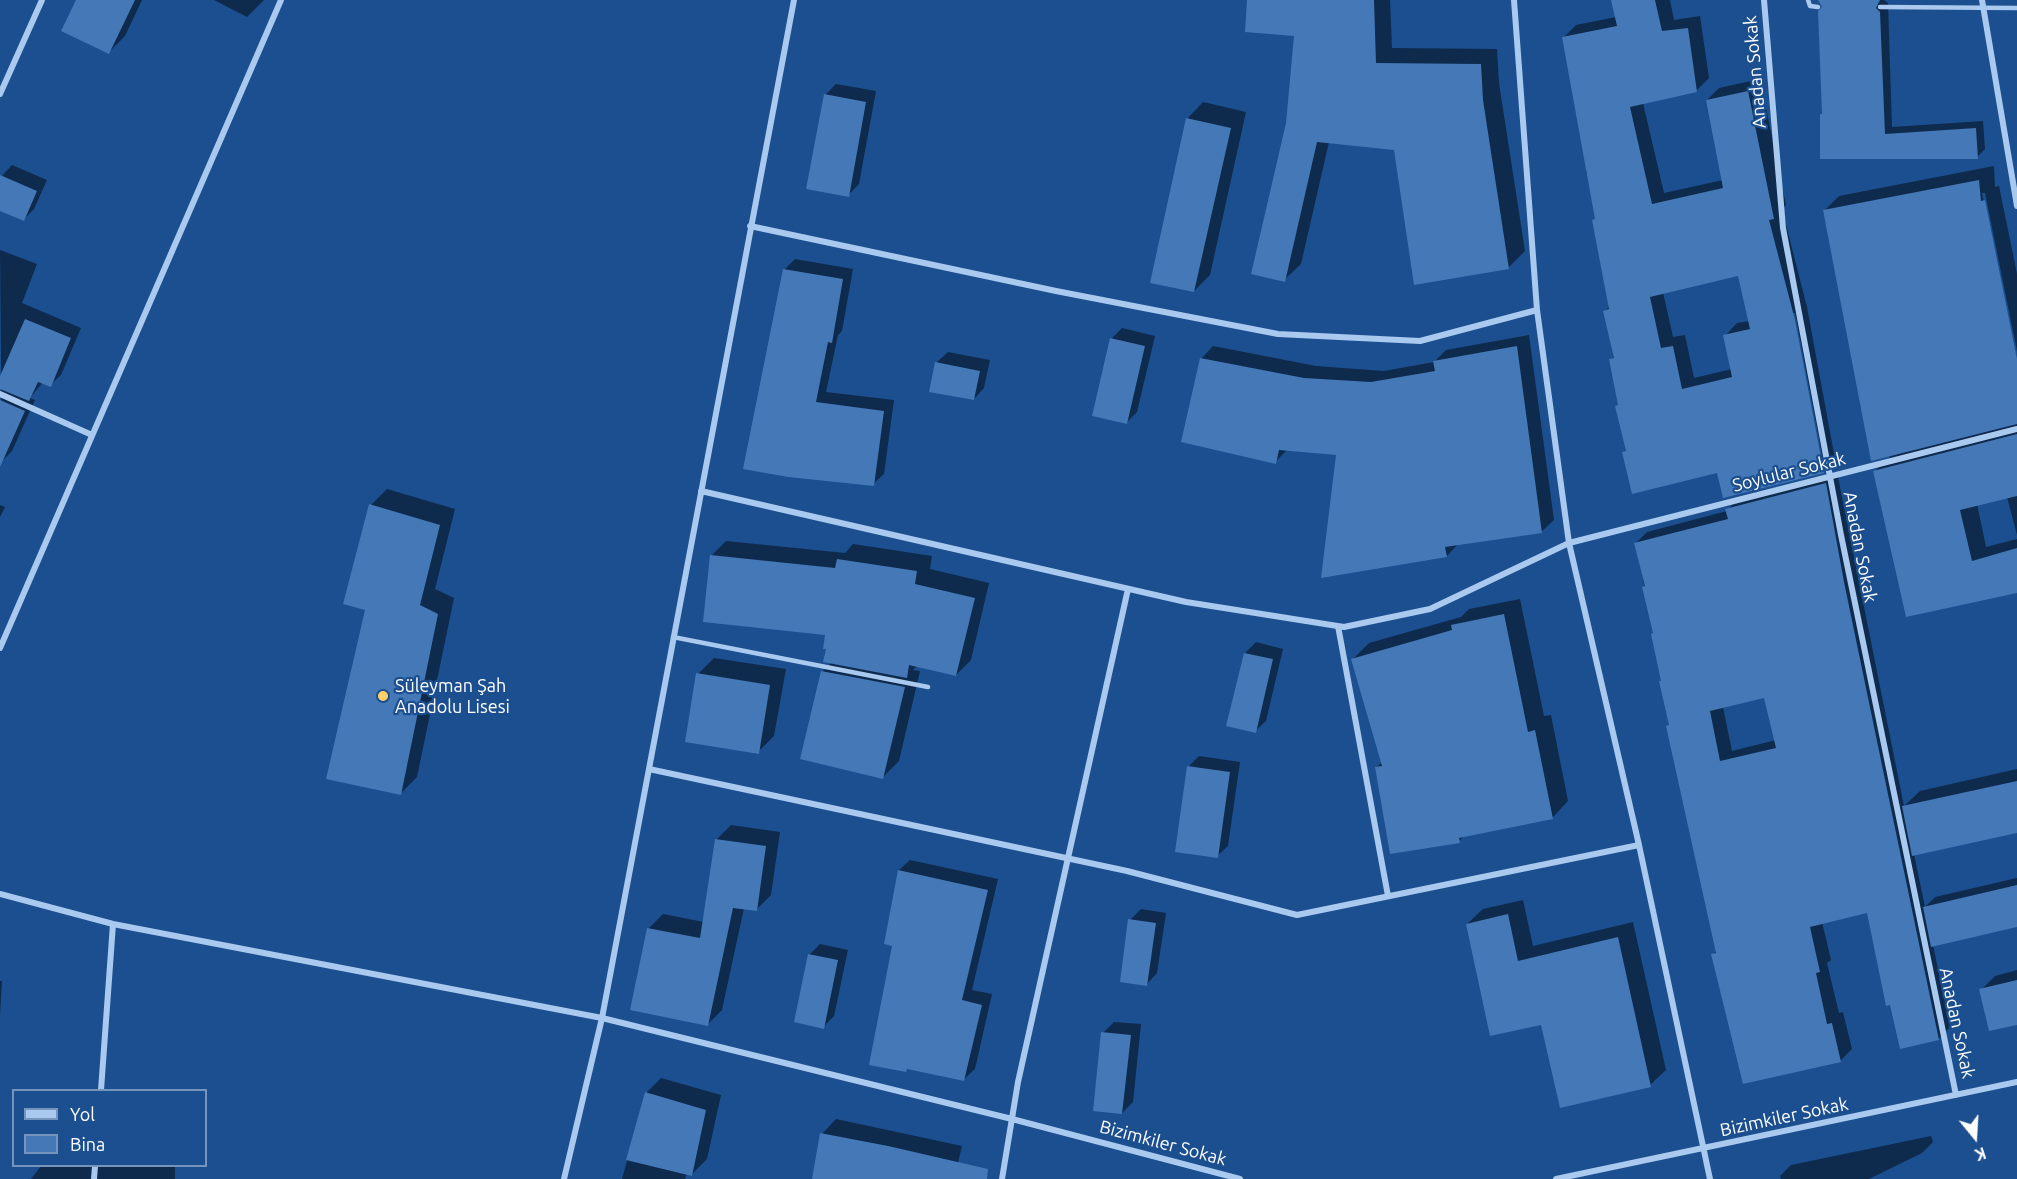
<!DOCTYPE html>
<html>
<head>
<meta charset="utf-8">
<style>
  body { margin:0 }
  #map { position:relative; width:2017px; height:1179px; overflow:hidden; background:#1b4f8f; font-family:Ubuntu,sans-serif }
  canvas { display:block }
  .legend { position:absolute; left:12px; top:1089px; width:195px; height:78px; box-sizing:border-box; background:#1b4f8f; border:2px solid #7695bc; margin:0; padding:8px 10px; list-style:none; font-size:18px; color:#fff }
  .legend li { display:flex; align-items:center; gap:12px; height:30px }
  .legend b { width:30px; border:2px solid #7695bc }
  .north { position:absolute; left:1945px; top:1107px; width:60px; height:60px; -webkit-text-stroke:4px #1b4f8f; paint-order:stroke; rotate:162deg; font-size:16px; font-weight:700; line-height:24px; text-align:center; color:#fff }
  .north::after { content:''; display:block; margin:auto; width:21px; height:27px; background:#fff; clip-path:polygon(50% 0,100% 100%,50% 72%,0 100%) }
</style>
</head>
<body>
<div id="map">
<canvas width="2017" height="1179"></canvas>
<ul class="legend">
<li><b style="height:8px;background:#a9c9ee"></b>Yol</li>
<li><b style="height:16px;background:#4478b7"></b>Bina</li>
</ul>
<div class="north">K</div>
</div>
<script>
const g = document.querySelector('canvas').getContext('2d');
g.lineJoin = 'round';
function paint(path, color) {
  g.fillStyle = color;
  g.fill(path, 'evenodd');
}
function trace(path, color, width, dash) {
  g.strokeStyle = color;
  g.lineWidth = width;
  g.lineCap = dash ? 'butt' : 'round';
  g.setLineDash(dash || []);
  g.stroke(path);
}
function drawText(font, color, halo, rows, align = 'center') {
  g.font = font + ' Ubuntu,sans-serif';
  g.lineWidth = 4.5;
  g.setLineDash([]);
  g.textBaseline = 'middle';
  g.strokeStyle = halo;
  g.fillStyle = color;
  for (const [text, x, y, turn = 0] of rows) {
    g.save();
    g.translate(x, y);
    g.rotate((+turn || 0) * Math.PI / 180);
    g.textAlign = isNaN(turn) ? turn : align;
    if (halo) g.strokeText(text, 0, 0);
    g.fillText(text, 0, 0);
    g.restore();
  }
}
paint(new Path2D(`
  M 78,0 L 142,0 L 125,36 L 109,52 Z
  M 214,0 L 264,0 L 247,17 Z
  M 1249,0 L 1390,0 L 1392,48 L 1497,49 L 1499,83 L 1525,251 L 1508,268 L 1395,149 L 1329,142 L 1301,264 L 1284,280 L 1287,123 L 1296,34 Z
  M 1613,0 L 1670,0 L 1674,20 L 1700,16 L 1709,78 L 1697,90 L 1643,103 L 1664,193 L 1723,180 L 1707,100 L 1719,88 L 1760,79 L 1786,205 L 1782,209 L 1807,307 L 1835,459 L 1823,471 L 1718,472 L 1624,452 L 1627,449 L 1611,359 L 1615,356 L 1605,311 L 1610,306 L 1593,221 L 1597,217 L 1586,171 L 1589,169 L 1564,37 L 1576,25 L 1616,17 ZM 1739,274 L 1750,321 L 1737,323 L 1725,336 L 1732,369 L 1694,378 L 1685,335 L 1673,337 L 1663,292 ZM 1792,313 L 1795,313 L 1824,465 L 1821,465 Z
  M 1820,0 L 1884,0 L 1888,3 L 1892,127 L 1983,121 L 1985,149 L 1977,157 L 1821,158 L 1824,8 Z
  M 836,84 L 876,91 L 859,184 L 848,195 L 825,95 Z
  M 1203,102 L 1246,112 L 1210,275 L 1194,291 L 1187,119 Z
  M 12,165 L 47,180 L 34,209 L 24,219 L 0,210 L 0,178 Z
  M 1994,166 L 1995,187 L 1999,186 L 2017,274 L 2017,351 L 1985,193 L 1982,193 L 2017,366 L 2017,535 L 2007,497 L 1977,504 L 1986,547 L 2017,539 L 2017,591 L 1907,615 L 1875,471 L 1893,454 L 1825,210 L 1839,196 Z
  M 0,250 L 37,264 L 22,303 L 81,328 L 61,375 L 50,385 L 43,382 L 30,398 L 35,400 L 12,451 L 2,461 Z
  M 795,259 L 853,269 L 842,331 L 838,335 L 826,392 L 894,400 L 884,474 L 873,484 L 788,475 L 784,270 Z
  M 1122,328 L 1155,336 L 1137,412 L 1127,422 L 1111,339 Z
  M 1529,335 L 1554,520 L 1541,532 L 1459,543 L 1447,556 L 1338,454 L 1287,450 L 1275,462 L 1201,359 L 1213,346 L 1316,366 L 1384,371 L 1434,362 L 1446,350 Z
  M 948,352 L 990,360 L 984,388 L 974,399 L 937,362 Z
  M 1837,472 L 1904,806 L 1920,791 L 2017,769 L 2017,831 L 1914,854 L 1925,907 L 1935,897 L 2017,878 L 2017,926 L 1933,945 L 1950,1027 L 1939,1039 L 1868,911 L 1822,922 L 1831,960 L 1827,963 L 1839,1013 L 1843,1012 L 1852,1049 L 1840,1061 L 1713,955 L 1717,950 L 1636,543 L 1647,532 L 1727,511 L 1738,498 ZM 1765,696 L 1776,740 L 1732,751 L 1723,707 Z
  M 387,489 L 455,509 L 435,589 L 454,598 L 417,777 L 401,793 L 367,609 L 371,505 Z
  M 0,505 L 5,507 L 0,517 Z
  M 726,541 L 845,553 L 853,544 L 932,556 L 930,569 L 989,583 L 971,660 L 956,675 L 917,666 L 913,670 L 920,671 L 899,761 L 883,777 L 823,671 L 832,662 L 827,634 L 711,556 Z
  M 1520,599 L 1544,716 L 1551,715 L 1568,801 L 1552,818 L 1465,835 L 1459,841 L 1377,767 L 1382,762 L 1353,659 L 1369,643 L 1461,617 L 1469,609 Z
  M 1256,642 L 1283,649 L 1266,721 L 1255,731 L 1245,653 Z
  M 714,658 L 786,669 L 774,736 L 758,752 L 698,674 Z
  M 1199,756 L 1240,762 L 1228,846 L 1217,856 L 1189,766 Z
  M 731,825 L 780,832 L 771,895 L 756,910 L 744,908 L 722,1010 L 708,1024 L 632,1008 L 649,928 L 663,914 L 704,922 L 716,840 Z
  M 910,860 L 998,879 L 972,990 L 992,994 L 975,1069 L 964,1079 L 894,945 L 899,870 Z
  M 1523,900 L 1533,946 L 1633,922 L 1666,1070 L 1650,1085 L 1542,1023 L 1467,924 L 1483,909 Z
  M 1141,909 L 1166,913 L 1157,973 L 1147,984 L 1130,920 Z
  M 820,944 L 848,950 L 834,1016 L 823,1027 L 809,955 Z
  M 2017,970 L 2017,1023 L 1981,990 L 1995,976 Z
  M 0,981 L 2,981 L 0,1015 Z
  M 1114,1022 L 1141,1024 L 1133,1102 L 1122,1113 L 1103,1033 Z
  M 661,1078 L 721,1095 L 707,1159 L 692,1174 L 687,1173 L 685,1179 L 622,1179 L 646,1093 Z
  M 836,1119 L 962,1146 L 954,1179 L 814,1179 L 822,1134 Z
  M 1931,1136 L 1933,1142 L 1922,1153 L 1869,1179 L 1781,1179 L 1780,1176 L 1791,1165 Z
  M 41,1166 L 175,1166 L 175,1179 L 31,1179 Z`), '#0007');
paint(new Path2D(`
  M 76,0 L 135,0 L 109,54 L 61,31 Z
  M 1247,0 L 1374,0 L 1376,63 L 1481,64 L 1483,100 L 1509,269 L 1414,285 L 1394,150 L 1317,142 L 1285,282 L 1251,274 L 1286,123 L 1294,36 L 1245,32 Z
  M 1611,0 L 1655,0 L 1662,31 L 1688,28 L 1697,92 L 1630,107 L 1652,204 L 1723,188 L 1706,100 L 1748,91 L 1774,219 L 1769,220 L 1795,320 L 1824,473 L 1723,498 L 1717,473 L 1632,494 L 1622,452 L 1626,451 L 1615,406 L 1618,405 L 1609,359 L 1614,358 L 1603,311 L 1609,309 L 1592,220 L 1595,219 L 1562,37 L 1617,26 ZM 1738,276 L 1750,329 L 1723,335 L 1732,377 L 1682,389 L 1673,346 L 1661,348 L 1650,297 Z
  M 1818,0 L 1880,0 L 1876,8 L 1880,12 L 1885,134 L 1976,128 L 1978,159 L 1820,159 L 1820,114 L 1822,114 L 1818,11 L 1822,7 Z
  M 824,94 L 866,102 L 849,197 L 806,189 Z
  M 1186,118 L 1231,128 L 1194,292 L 1150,283 Z
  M 0,175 L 37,191 L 24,221 L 0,211 Z
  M 1979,180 L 1981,201 L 1985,200 L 2017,359 L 2017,424 L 1871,461 L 1823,210 Z
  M 783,269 L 843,279 L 832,343 L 828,342 L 816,402 L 884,411 L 874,486 L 788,477 L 743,469 Z
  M 25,319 L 71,338 L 51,387 L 38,382 L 29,401 L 0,389 L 0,376 Z
  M 1110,338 L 1145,346 L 1127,424 L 1092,416 Z
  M 1517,346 L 1542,533 L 1445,547 L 1447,557 L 1321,578 L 1336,455 L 1279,450 L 1276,464 L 1181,442 L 1200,358 L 1304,378 L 1371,382 L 1435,371 L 1433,361 Z
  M 935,362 L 980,371 L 974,400 L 929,392 Z
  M 0,400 L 25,411 L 0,467 Z
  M 2017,434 L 2017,496 L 1960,510 L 1972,561 L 2017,548 L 2017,593 L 1906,617 L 1873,471 Z
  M 1826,483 L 1844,582 L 1939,1040 L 1900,1049 L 1890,1005 L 1886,1006 L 1867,913 L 1810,927 L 1820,972 L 1816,973 L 1827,1024 L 1832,1023 L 1841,1062 L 1743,1084 L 1711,954 L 1716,953 L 1666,726 L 1669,725 L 1659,681 L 1661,681 L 1651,634 L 1653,633 L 1642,587 L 1645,586 L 1634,543 L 1728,519 L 1725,509 ZM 1764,698 L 1776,748 L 1720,761 L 1710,711 Z
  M 369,504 L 440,525 L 420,605 L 438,614 L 401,795 L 326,779 L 365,610 L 343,604 Z
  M 710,555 L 835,568 L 837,559 L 917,571 L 915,584 L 975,598 L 956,676 L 909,665 L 907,678 L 823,662 L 826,649 L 823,649 L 825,635 L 703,622 Z
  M 1504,614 L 1528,732 L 1535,730 L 1553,819 L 1459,838 L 1460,843 L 1390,854 L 1375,767 L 1382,766 L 1351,659 L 1452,630 L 1451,625 Z
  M 1244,653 L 1273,659 L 1256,733 L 1226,726 Z
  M 821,671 L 905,687 L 883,779 L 800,759 Z
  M 696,673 L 770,685 L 759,754 L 685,742 Z
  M 1187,766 L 1230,772 L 1218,858 L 1175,852 Z
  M 2017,781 L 2017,833 L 1912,856 L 1902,806 Z
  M 715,839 L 766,846 L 757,911 L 733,908 L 708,1026 L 630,1010 L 647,928 L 700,938 Z
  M 898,870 L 988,890 L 962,1000 L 982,1005 L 964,1081 L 907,1069 L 906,1072 L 869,1065 L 892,946 L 884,944 Z
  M 2017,885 L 2017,927 L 1931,947 L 1923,907 Z
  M 1508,914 L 1518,961 L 1618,937 L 1651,1087 L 1560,1108 L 1541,1025 L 1490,1036 L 1466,924 Z
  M 1128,919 L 1156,923 L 1147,986 L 1120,982 Z
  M 808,954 L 838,960 L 824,1029 L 794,1022 Z
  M 2017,980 L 2017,1025 L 1989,1031 L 1979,989 Z
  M 1101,1032 L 1131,1035 L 1122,1114 L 1093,1111 Z
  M 645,1092 L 706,1110 L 692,1176 L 626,1160 Z
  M 820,1133 L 888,1146 L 988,1169 L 987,1179 L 812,1179 Z`), '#4478b7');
trace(new Path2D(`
  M 1808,0 L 1810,6 L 1818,7
  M 1880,7 L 2017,8
  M 673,637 L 928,687`), '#a9c9ee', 4.5);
trace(new Path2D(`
  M 794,0 L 602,1018 L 1012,1119 L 1240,1179
  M 1514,0 L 1537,310 L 1569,543 L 1639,845
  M 1764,0 L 1783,228 L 1841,535 L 1956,1095
  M 1982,0 L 2017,206
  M 0,94 L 42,0
  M 750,226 L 1056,291 L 1278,334 L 1420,341 L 1537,310
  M 0,394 L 92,435
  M 701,491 L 1186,602 L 1344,627 L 1430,609 L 1569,543 L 2017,429
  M 1338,626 L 1388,896
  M 0,648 L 281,0
  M 649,769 L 1127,871 L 1297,915 L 1639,845 L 1710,1179
  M 0,894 L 113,924 L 602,1018 L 564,1179
  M 101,1090 L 113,924
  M 94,1179 L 95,1166
  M 1002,1179 L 1018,1082 L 1128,589
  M 1556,1179 L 2017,1082`), '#a9c9ee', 6);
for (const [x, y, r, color] of [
  [383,696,6,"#ffd166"]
]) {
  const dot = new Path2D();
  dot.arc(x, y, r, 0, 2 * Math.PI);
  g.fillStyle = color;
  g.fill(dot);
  trace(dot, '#1b4f8f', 2);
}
drawText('18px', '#fff', '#1b4f8f', [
  ["Anadan Sokak",1755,72,-95],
  ["Soylular Sokak",1789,472,-14],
  ["Anadan Sokak",1860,547,79],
  ["Anadan Sokak",1957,1023,78],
  ["Bizimkiler Sokak",1784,1117,-12],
  ["Bizimkiler Sokak",1163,1143,15]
]);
drawText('18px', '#fff', '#1b4f8f', [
  ["Süleyman Şah",395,686],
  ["Anadolu Lisesi",395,707]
], 'left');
</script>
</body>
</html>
